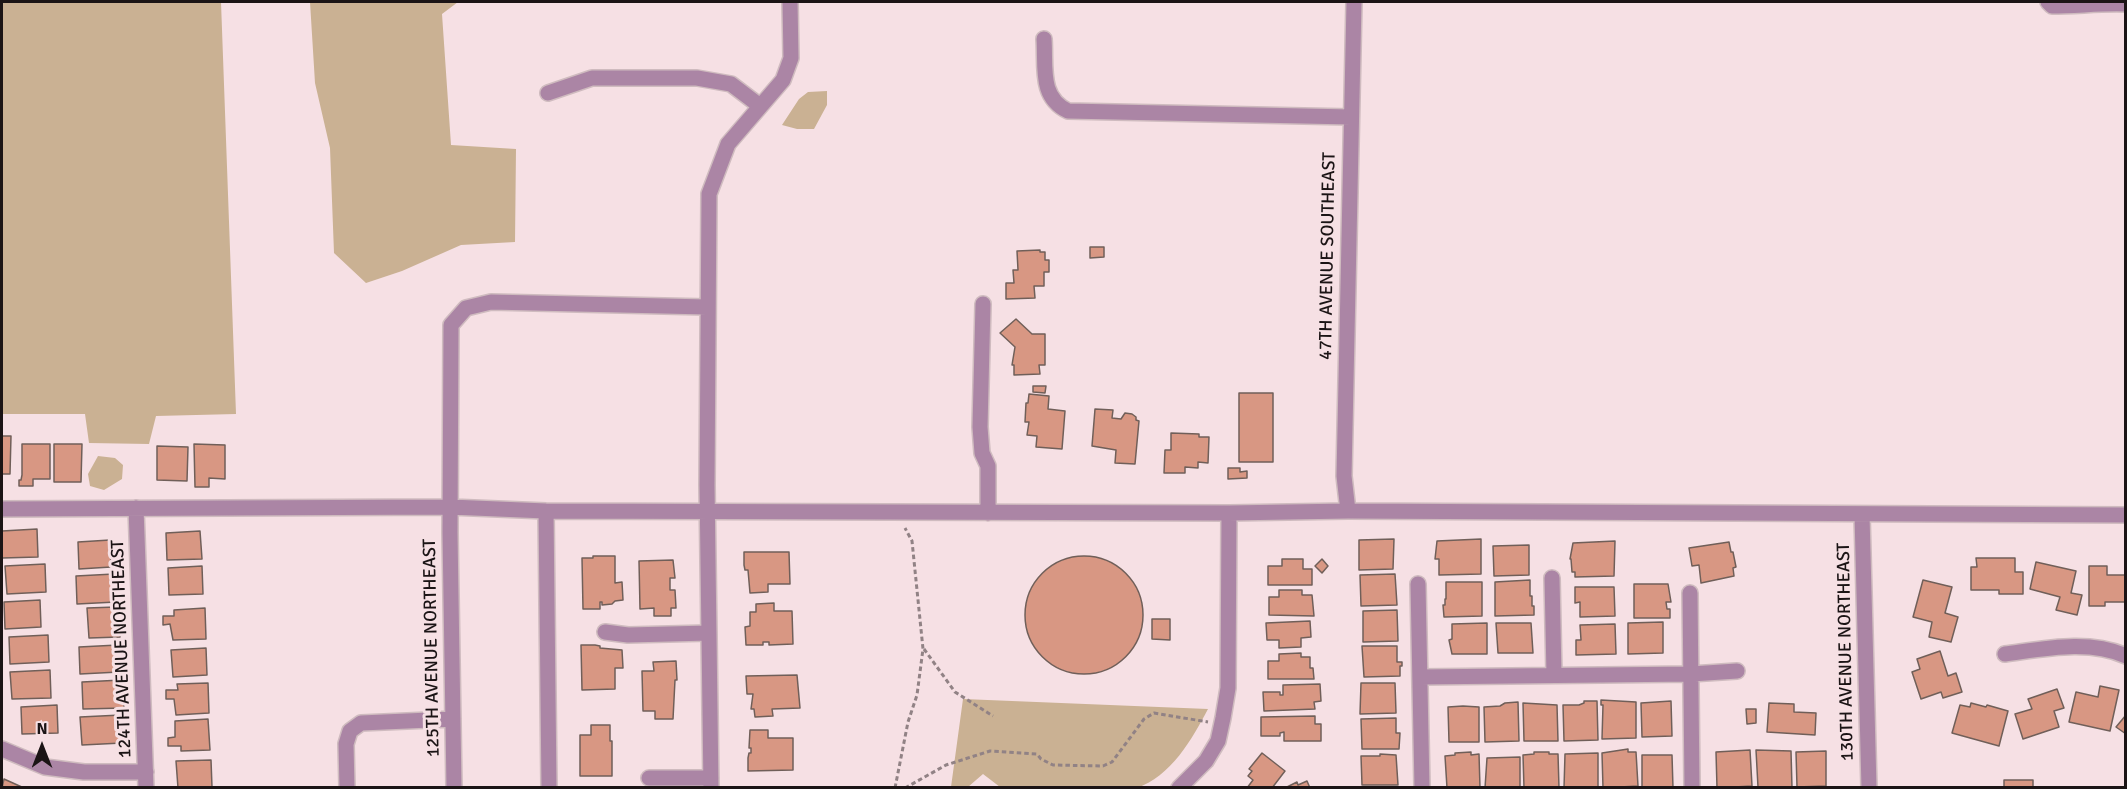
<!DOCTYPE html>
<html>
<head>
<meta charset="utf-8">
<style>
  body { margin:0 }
  #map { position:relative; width:2127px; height:789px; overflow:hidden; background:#f6e0e4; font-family:Signika,sans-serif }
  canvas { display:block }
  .frame { position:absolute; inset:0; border:3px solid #1b1415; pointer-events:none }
  .north { position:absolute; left:12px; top:717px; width:60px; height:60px; -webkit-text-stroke:4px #f6e0e4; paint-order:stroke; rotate:0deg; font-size:16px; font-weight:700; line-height:24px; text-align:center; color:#1b1415 }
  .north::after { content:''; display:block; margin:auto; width:21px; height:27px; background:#1b1415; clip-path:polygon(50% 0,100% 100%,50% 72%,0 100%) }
</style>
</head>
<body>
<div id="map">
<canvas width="2127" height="789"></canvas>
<div class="frame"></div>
<div class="north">N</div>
</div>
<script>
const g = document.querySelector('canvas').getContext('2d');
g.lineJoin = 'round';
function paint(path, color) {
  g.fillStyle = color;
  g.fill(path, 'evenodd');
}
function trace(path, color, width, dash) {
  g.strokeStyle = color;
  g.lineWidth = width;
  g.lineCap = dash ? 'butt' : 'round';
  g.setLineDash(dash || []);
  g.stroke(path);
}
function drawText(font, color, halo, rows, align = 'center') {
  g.font = font + ' Signika,sans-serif';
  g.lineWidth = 6;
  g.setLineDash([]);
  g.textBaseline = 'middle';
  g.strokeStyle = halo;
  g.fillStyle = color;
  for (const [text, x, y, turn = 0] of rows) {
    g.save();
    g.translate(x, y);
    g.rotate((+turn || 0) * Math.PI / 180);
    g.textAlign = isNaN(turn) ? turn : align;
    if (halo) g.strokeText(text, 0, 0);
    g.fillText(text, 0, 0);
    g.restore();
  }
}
paint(new Path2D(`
  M 2,2 L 221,2 L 236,414 L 156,416 L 149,444 L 89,443 L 85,414 L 2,414 Z
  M 310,2 L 458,2 L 442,14 L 451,145 L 516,149 L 515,242 L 461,245 L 402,271 L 366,283 L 334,253 L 330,148 L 315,83 Z
  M 827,91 L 827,105 L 814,129 L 797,129 L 782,125 L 799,99 L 808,92 Z
  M 98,456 L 115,458 L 123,465 L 122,479 L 104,490 L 90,486 L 88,474 Z
  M 963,699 L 1208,709 C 1192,739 1171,777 1136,788 L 1000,787 L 983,774 L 968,787 L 951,787 Z`), '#cab193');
const building = new Path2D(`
  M 1090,247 L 1104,247 L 1104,257 L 1090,258 Z
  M 1040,250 L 1040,252 L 1045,252 L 1045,260 L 1049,260 L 1049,272 L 1044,272 L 1044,286 L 1034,286 L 1035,298 L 1006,299 L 1006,283 L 1014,283 L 1013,270 L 1018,270 L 1017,251 Z
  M 1016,319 L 1032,334 L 1045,334 L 1045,365 L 1039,365 L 1040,374 L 1014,375 L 1014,365 L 1012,365 L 1015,347 L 1000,333 Z
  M 1033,386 L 1046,386 L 1045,393 L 1033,392 Z
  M 1239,393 L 1273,393 L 1273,462 L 1239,462 Z
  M 1029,394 L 1049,396 L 1048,409 L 1065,411 L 1062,449 L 1036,447 L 1037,436 L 1027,435 L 1029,422 L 1025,422 L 1026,403 L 1028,403 Z
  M 1095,409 L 1113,410 L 1112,418 L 1121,419 L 1125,413 L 1132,414 L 1136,417 L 1136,420 L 1139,421 L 1135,464 L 1115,463 L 1116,450 L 1092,446 Z
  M 1171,433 L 1199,434 L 1199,437 L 1209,437 L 1208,463 L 1198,462 L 1198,468 L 1185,467 L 1185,473 L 1164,473 L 1165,450 L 1171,450 Z
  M 2,436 L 11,436 L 10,474 L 2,474 Z
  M 22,444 L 50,444 L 50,479 L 33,479 L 33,486 L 19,486 L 19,480 L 21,480 L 22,475 Z
  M 54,444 L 82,444 L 81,482 L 54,482 Z
  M 194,444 L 225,445 L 225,479 L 209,478 L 209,487 L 195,487 Z
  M 157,446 L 188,447 L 187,481 L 157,480 Z
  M 1228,468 L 1240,468 L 1240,472 L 1247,471 L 1247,478 L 1228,479 Z
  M 37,529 L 38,557 L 2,558 L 2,531 Z
  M 200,531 L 202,559 L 167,560 L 166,533 Z
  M 1394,539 L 1393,569 L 1359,570 L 1359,540 Z
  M 1481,539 L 1481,574 L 1439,575 L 1439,559 L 1435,559 L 1437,541 Z
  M 110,540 L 111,567 L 79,569 L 78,542 Z
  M 1615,541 L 1614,576 L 1575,577 L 1575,572 L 1572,572 L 1571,559 L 1570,559 L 1573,543 Z
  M 1729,542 L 1731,552 L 1733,552 L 1736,567 L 1733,568 L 1734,576 L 1701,583 L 1699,565 L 1692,566 L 1689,548 Z
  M 1529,545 L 1529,575 L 1494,576 L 1493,546 Z
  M 744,552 L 789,552 L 790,584 L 768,584 L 768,592 L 750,593 L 748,570 L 745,570 L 744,565 Z
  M1025 615a59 59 0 1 1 118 0a59 59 0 1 1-118 0Z
  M 593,556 L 615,556 L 615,583 L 622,582 L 623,600 L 615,601 L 612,604 L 602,605 L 602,602 L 600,602 L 600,609 L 583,609 L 582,558 L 593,558 Z
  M 1976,558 L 2015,558 L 2015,572 L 2023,572 L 2023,594 L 1999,594 L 1999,590 L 1971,590 L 1971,567 L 1977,567 Z
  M 1282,559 L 1303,559 L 1303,569 L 1312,569 L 1312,585 L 1268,585 L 1268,566 L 1282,566 Z
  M 1322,559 L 1328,566 L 1322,573 L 1315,566 Z
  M 673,560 L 675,578 L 670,578 L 670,590 L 675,590 L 676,608 L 671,608 L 671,616 L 654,616 L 654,608 L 640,609 L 639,561 Z
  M 2036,562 L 2076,571 L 2071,593 L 2082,595 L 2077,615 L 2056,610 L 2060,597 L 2030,589 Z
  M 45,564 L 46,592 L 7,594 L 5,566 Z
  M 202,566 L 203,594 L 169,595 L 168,568 Z
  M 2089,566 L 2107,566 L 2107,575 L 2126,575 L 2126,602 L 2105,602 L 2105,606 L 2089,606 Z
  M 114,574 L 116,602 L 77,604 L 76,576 Z
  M 1395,574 L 1397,605 L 1361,606 L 1360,575 Z
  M 1530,580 L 1530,596 L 1532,596 L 1532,606 L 1534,606 L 1534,615 L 1495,616 L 1495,582 Z
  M 1923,580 L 1952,587 L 1945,613 L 1958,617 L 1951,642 L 1929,637 L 1932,622 L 1913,617 Z
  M 1446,582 L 1482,582 L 1482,616 L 1444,617 L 1443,605 L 1445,605 L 1445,599 L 1446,599 Z
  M 1634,584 L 1668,584 L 1671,602 L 1666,602 L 1667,609 L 1670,609 L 1670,618 L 1634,618 Z
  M 1575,587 L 1614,587 L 1615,616 L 1580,617 L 1580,602 L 1575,603 Z
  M 1279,590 L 1302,590 L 1302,595 L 1312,595 L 1314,616 L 1269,615 L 1269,597 L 1279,597 Z
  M 40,600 L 41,627 L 5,629 L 4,602 Z
  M 774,603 L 774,611 L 792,611 L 793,644 L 769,645 L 769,642 L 763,642 L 763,645 L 746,645 L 745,627 L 750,626 L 750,612 L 756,612 L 756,604 Z
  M 116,607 L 117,617 L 120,617 L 120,637 L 89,638 L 87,608 Z
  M 205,608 L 206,639 L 173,640 L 170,624 L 163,625 L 163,616 L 174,616 L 174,610 Z
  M 1397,610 L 1398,641 L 1363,642 L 1363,611 Z
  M 1152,619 L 1170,619 L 1170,640 L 1152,639 Z
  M 1310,621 L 1311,637 L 1301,638 L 1301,647 L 1279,648 L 1279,640 L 1267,640 L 1266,623 Z
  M 1663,622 L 1663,653 L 1628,654 L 1628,623 Z
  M 1487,623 L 1487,654 L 1452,654 L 1449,640 L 1452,639 L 1452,624 Z
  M 1496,623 L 1531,623 L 1533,653 L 1498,653 Z
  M 1615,624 L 1616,654 L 1576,655 L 1576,640 L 1581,640 L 1580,625 Z
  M 48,635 L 49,662 L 10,664 L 9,637 Z
  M 118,645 L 119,672 L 80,674 L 79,647 Z
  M 581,645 L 595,645 L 600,646 L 600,648 L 622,650 L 623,668 L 615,668 L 615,689 L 582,690 Z
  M 1362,646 L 1397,646 L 1397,662 L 1402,662 L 1402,666 L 1400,666 L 1400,676 L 1364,677 Z
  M 206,648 L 207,675 L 173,677 L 171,650 Z
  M 1940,651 L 1948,676 L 1956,673 L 1962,692 L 1943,698 L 1941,692 L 1921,699 L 1912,672 L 1920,669 L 1917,659 Z
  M 1301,653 L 1301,657 L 1310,657 L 1310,668 L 1313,668 L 1314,679 L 1268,679 L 1268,661 L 1279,661 L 1279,654 Z
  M 676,661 L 677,680 L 675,680 L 673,719 L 655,719 L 655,711 L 643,711 L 642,671 L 654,671 L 653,662 Z
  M 50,670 L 51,698 L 12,699 L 10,672 Z
  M 797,675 L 800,708 L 772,709 L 773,716 L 755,717 L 754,709 L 751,709 L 753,694 L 747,694 L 746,676 Z
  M 122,680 L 124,708 L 83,709 L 82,682 Z
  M 208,683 L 209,713 L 176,715 L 174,699 L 166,699 L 166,690 L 178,690 L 177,684 Z
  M 1361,683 L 1395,683 L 1396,713 L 1360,714 Z
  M 1320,684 L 1321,701 L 1314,702 L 1315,709 L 1264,711 L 1263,692 L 1280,692 L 1280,695 L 1283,695 L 1283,685 Z
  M 2100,686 L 2119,690 L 2110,731 L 2069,722 L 2076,692 L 2098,697 Z
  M 2057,689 L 2064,708 L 2054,711 L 2059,727 L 2023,739 L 2015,714 L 2032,709 L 2028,699 Z
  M 1601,700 L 1636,702 L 1636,738 L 1602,739 L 1603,705 L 1601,705 Z
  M 1584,701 L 1597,701 L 1598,740 L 1564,741 L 1563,705 L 1579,705 L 1584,703 Z
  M 1671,701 L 1672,736 L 1642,737 L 1641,703 Z
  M 1518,702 L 1519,741 L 1485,742 L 1484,707 L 1500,706 L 1505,703 Z
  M 1523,703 L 1557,705 L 1558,741 L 1524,741 Z
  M 1769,703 L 1794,704 L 1794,712 L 1816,713 L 1815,735 L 1767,732 Z
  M 1971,703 L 1986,707 L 1987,705 L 2008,711 L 1999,746 L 1952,733 L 1960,705 L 1970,707 Z
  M 57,705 L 58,733 L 22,734 L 21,707 Z
  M 1463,706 L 1479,707 L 1479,742 L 1449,742 L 1448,707 Z
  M 1746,709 L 1756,709 L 1756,723 L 1747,724 Z
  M 121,715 L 122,743 L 82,745 L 80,717 Z
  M 2126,715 L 2126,734 L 2116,727 Z
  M 1315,716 L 1315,724 L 1321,724 L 1321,741 L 1284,741 L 1284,732 L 1280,733 L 1280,736 L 1261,736 L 1261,717 Z
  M 1396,718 L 1396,733 L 1400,733 L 1399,749 L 1362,749 L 1361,719 Z
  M 208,719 L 210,750 L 181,751 L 181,746 L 168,746 L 168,738 L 175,737 L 175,721 Z
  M 591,725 L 610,725 L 610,741 L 612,741 L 612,776 L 580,776 L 580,735 L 591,735 Z
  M 750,730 L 768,730 L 768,738 L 793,738 L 793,770 L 748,771 L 748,758 L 749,753 L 751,753 L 751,748 L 749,748 Z
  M 1628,749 L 1628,752 L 1636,752 L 1638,786 L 1603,788 L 1602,753 Z
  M 1750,750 L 1752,786 L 1717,788 L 1716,752 Z
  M 1756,750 L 1791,751 L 1792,788 L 1758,787 Z
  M 1826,751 L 1826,786 L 1797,787 L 1796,752 Z
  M 1471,752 L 1471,755 L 1479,754 L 1480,788 L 1447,788 L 1445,756 L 1455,755 L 1455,753 Z
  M 1534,752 L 1549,752 L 1549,754 L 1558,754 L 1559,788 L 1524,788 L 1523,755 L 1534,754 Z
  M 1262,753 L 1285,771 L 1272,788 L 1247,788 L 1253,780 L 1248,776 L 1252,771 L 1249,769 Z
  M 1598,753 L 1598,788 L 1564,788 L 1565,754 Z
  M 1380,754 L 1396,755 L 1398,785 L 1362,785 L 1361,756 L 1380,756 Z
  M 1642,755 L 1672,755 L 1673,788 L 1642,788 Z
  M 1520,757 L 1520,788 L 1485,788 L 1487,758 Z
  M 211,760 L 212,787 L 178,788 L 176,761 Z
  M 4,779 L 24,788 L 2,788 Z
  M 2004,780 L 2033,780 L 2033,788 L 2004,788 Z
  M 1307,781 L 1310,788 L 1285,788 L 1297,782 L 1298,785 Z`);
paint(building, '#d89783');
trace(building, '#705f59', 1.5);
const minor = new Path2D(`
  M 2048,2 L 2052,6 C 2077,6 2101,3 2126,4
  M 1044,39 C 1046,67 1039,97 1068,111 L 1351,117
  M 548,93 L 592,78 L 697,78 L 731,84 L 760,106
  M 983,304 L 980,427 L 982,453 L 988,466 L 988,513
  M 136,508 L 146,788
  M 2,509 L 450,507 L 546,511 L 1229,513 L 1348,511 L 2126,515
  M 546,511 L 549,788
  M 1348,511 L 1344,476 L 1354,2
  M 1862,515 L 1869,788
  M 1552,578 L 1554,675
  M 1418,584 L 1422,788
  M 1690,593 L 1692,788
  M 605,632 L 628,635 L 709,633
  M 2005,654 C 2043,649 2089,639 2126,656
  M 1420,677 L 1691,674 L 1737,671
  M 2,749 L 45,767 L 84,772 L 146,772
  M 649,778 L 711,778
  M 347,788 L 346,744 L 350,731 L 361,723 L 453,719
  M 454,788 L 450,533 L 451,325 L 466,308 L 491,302 L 707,307
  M 711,788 L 707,485 L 709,194 L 728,144 L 783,80 L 791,58 L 790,2
  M 1179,788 L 1206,761 L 1218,741 L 1223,718 L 1228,688 L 1229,513`);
trace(minor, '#cfbbbf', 18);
trace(new Path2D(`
  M 924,649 L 955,692 L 993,716
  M 895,788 L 908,722 L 917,695 L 923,649 L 912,541 L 905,528
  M 905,788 L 946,765 L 990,751 L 1037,754 L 1041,759 L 1053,765 L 1103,766 L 1112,762 L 1144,719 L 1154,713 L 1208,722`), '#918285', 3, [4.5, 3]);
trace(minor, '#ab85a5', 15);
drawText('18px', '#1b1415', '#f6e0e4', [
  ["47TH AVENUE SOUTHEAST",1328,256,-89],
  ["125TH AVENUE NORTHEAST",432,648,-91],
  ["124TH AVENUE NORTHEAST",122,649,-92],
  ["130TH AVENUE NORTHEAST",1846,652,-91]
]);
</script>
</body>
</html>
